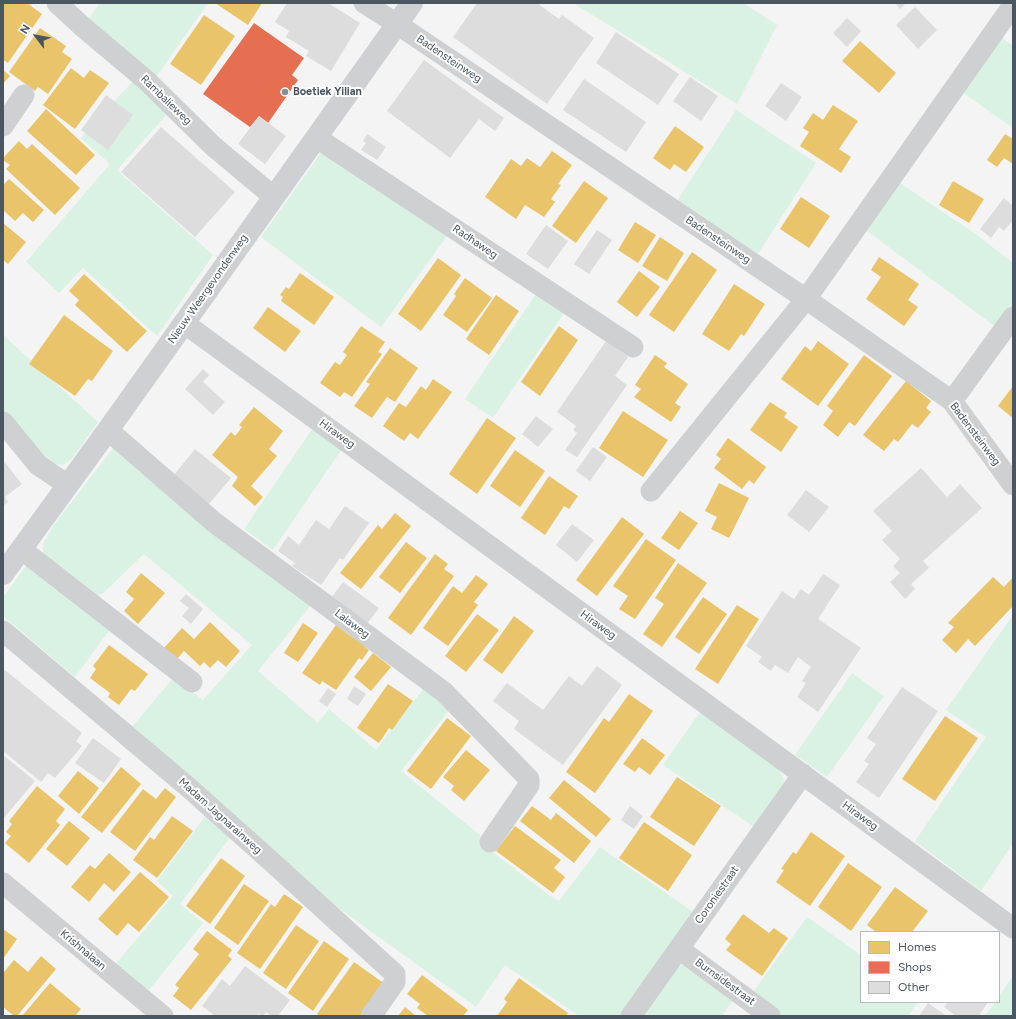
<!DOCTYPE html>
<html>
<head>
<meta charset="utf-8">
<style>
  body { margin:0 }
  #map { position:relative; width:1016px; height:1019px; overflow:hidden; background:#f4f4f4; font-family:Figtree,sans-serif }
  canvas { display:block }
  .frame { position:absolute; inset:0; border:4px solid #4a5661; pointer-events:none }
  .legend { position:absolute; left:860px; top:931px; width:140px; height:72px; box-sizing:border-box; background:#fff; border:1px solid #b7bbc0; margin:0; padding:5px 7px; list-style:none; font-size:12px; color:#4a5661 }
  .legend li { display:flex; align-items:center; gap:8px; height:20px }
  .legend b { width:20px; border:1px solid #b7bbc0 }
  .north { position:absolute; left:16px; top:16px; width:40px; height:40px; -webkit-text-stroke:3px #fff; paint-order:stroke; rotate:302deg; font-size:11px; font-weight:700; line-height:16px; text-align:center; color:#4a5661 }
  .north::after { content:''; display:block; margin:auto; width:14px; height:18px; background:#4a5661; clip-path:polygon(50% 0,100% 100%,50% 72%,0 100%) }
</style>
</head>
<body>
<div id="map">
<canvas width="1016" height="1019"></canvas>
<div class="frame"></div>
<ul class="legend">
<li><b style="height:11px;background:#e9c46a"></b>Homes</li>
<li><b style="height:11px;background:#e76f51"></b>Shops</li>
<li><b style="height:11px;background:#ddddde"></b>Other</li>
</ul>
<div class="north">N</div>
</div>
<script>
const g = document.querySelector('canvas').getContext('2d');
g.lineJoin = 'round';
function paint(path, color) {
  g.fillStyle = color;
  g.fill(path, 'evenodd');
}
function trace(path, color, width, dash) {
  g.strokeStyle = color;
  g.lineWidth = width;
  g.lineCap = dash ? 'butt' : 'round';
  g.setLineDash(dash || []);
  g.stroke(path);
}
function drawText(font, color, halo, rows, align = 'center') {
  g.font = font + ' Figtree,sans-serif';
  g.lineWidth = 4;
  g.setLineDash([]);
  g.textBaseline = 'middle';
  g.strokeStyle = halo;
  g.fillStyle = color;
  for (const [text, x, y, turn = 0] of rows) {
    g.save();
    g.translate(x, y);
    g.rotate((+turn || 0) * Math.PI / 180);
    g.textAlign = isNaN(turn) ? turn : align;
    if (halo) g.strokeText(text, 0, 0);
    g.fillText(text, 0, 0);
    g.restore();
  }
}
paint(new Path2D(`
  M 100,3 L 208,3 L 154,80 L 87,21 Z
  M 573,3 L 743,3 L 777,25 L 737,104 Z
  M 1000,37 L 1013,46 L 1013,128 L 962,92 Z
  M 134,80 L 169,112 L 117,170 L 213,255 L 157,336 L 83,268 L 59,293 L 26,262 L 110,164 L 81,138 Z
  M 736,110 L 816,163 L 758,254 L 677,201 Z
  M 321,153 L 450,232 L 381,327 L 261,237 Z
  M 897,181 L 973,232 L 1013,263 L 1013,305 L 997,328 L 863,228 Z
  M 538,291 L 566,310 L 493,418 L 465,399 Z
  M 3,335 L 98,422 L 71,460 L 63,465 L 54,464 L 38,453 L 3,410 Z
  M 313,428 L 342,449 L 273,550 L 244,529 Z
  M 117,443 L 313,603 L 258,671 L 318,723 L 329,709 L 376,750 L 425,687 L 451,708 L 401,771 L 480,835 L 482,844 L 550,896 L 559,901 L 600,847 L 696,914 L 621,1016 L 579,1016 L 505,965 L 476,1007 L 315,891 L 131,728 L 174,677 L 203,700 L 252,645 L 144,554 L 102,594 L 96,595 L 43,557 L 43,544 L 53,526 Z
  M 29,562 L 111,628 L 75,677 L 3,616 L 3,597 Z
  M 1013,615 L 1013,843 L 981,891 L 915,841 L 986,737 L 946,710 Z
  M 852,673 L 884,696 L 827,777 L 795,755 Z
  M 700,712 L 776,767 C 781,773 785,779 785,787 C 784,792 762,822 757,829 L 663,765 Z
  M 207,814 L 231,836 L 180,904 L 203,923 L 145,995 L 113,967 L 173,896 L 157,881 Z
  M 807,917 L 861,955 L 861,1002 L 918,1002 L 908,1016 L 780,1016 L 751,995 Z
  M 684,964 L 736,996 L 722,1016 L 640,1016 L 678,967 Z
  M 1013,976 L 1013,1016 L 985,1016 L 995,1002 L 999,1002 L 999,996 Z`), '#d9f2e3');
paint(new Path2D(`
  M 3,3 L 27,3 L 42,14 L 8,63 L 3,60 Z
  M 215,3 L 262,3 L 248,25 Z
  M 204,15 L 235,36 L 201,85 L 170,64 Z
  M 40,28 L 66,46 L 62,52 L 72,59 L 48,94 L 38,87 L 35,91 L 9,72 Z
  M 860,41 L 896,73 L 879,93 L 842,61 Z
  M 71,68 L 84,78 L 90,70 L 109,83 L 75,129 L 43,105 Z
  M 3,70 L 10,76 L 3,84 Z
  M 833,105 L 858,121 L 839,149 L 851,157 L 841,173 L 800,146 L 809,132 L 803,128 L 813,113 L 823,120 Z
  M 46,109 L 95,155 L 76,175 L 27,131 Z
  M 675,126 L 704,147 L 686,172 L 674,164 L 670,170 L 653,158 Z
  M 1005,134 L 1013,139 L 1013,164 L 1004,158 L 997,167 L 987,160 Z
  M 19,141 L 27,149 L 32,144 L 80,188 L 55,215 L 6,169 L 10,165 L 3,160 L 3,158 Z
  M 552,151 L 572,165 L 558,184 L 561,185 L 551,199 L 555,202 L 544,217 L 525,205 L 516,219 L 485,197 L 511,159 L 521,166 L 527,158 L 540,167 Z
  M 9,179 L 44,210 L 33,222 L 23,213 L 15,221 L 3,210 L 3,185 Z
  M 584,181 L 608,198 L 576,243 L 552,226 Z
  M 953,181 L 984,199 L 969,223 L 939,205 Z
  M 801,197 L 830,216 L 809,248 L 780,229 Z
  M 635,222 L 656,235 L 638,263 L 618,250 Z
  M 3,223 L 26,242 L 8,264 L 3,260 Z
  M 660,237 L 684,253 L 667,281 L 642,266 Z
  M 692,252 L 717,270 L 674,332 L 649,315 Z
  M 879,257 L 919,284 L 908,300 L 918,307 L 904,326 L 866,299 L 881,277 L 871,270 Z
  M 438,258 L 461,275 L 421,331 L 398,314 Z
  M 639,271 L 660,287 L 637,317 L 617,302 Z
  M 300,273 L 334,297 L 314,325 L 281,301 L 283,297 L 280,295 L 286,287 L 289,289 Z
  M 84,274 L 147,331 L 127,352 L 75,305 L 79,300 L 69,291 Z
  M 465,278 L 492,298 L 467,332 L 443,315 L 456,296 L 454,294 Z
  M 734,284 L 765,304 L 744,336 L 741,334 L 729,351 L 702,334 Z
  M 496,295 L 519,311 L 489,355 L 466,339 Z
  M 268,307 L 301,331 L 285,352 L 253,328 Z
  M 64,315 L 113,351 L 92,381 L 88,379 L 75,396 L 29,364 Z
  M 361,326 L 385,342 L 378,352 L 382,354 L 352,397 L 344,392 L 340,397 L 320,383 L 335,362 L 340,365 L 347,355 L 343,352 Z
  M 559,326 L 578,340 L 540,396 L 521,382 Z
  M 818,341 L 849,364 L 818,406 L 781,379 L 805,346 L 811,351 Z
  M 390,348 L 418,368 L 395,402 L 387,397 L 372,418 L 354,406 L 370,384 L 366,382 Z
  M 655,355 L 667,363 L 664,367 L 688,384 L 675,403 L 681,407 L 671,422 L 634,397 L 641,389 L 635,385 Z
  M 864,355 L 892,376 L 855,426 L 849,422 L 838,437 L 823,425 L 833,411 L 827,406 Z
  M 433,379 L 452,392 L 418,439 L 410,433 L 404,441 L 383,426 L 399,403 L 406,407 L 421,386 L 426,390 Z
  M 906,381 L 931,401 L 926,408 L 931,412 L 918,428 L 912,424 L 898,442 L 894,439 L 884,451 L 863,435 Z
  M 1013,386 L 1013,418 L 998,406 Z
  M 770,402 L 787,413 L 784,417 L 798,427 L 781,452 L 750,430 Z
  M 254,407 L 283,431 L 269,449 L 277,456 L 251,486 L 263,497 L 255,506 L 232,486 L 238,477 L 212,455 L 231,432 L 235,436 L 242,427 L 239,425 Z
  M 623,411 L 668,440 L 643,477 L 599,448 Z
  M 487,418 L 516,438 L 477,494 L 449,474 Z
  M 728,438 L 766,467 L 754,484 L 749,480 L 742,489 L 714,468 L 721,459 L 716,455 Z
  M 515,450 L 545,471 L 520,507 L 490,486 Z
  M 549,476 L 578,496 L 569,509 L 564,506 L 545,535 L 521,518 Z
  M 719,483 L 749,498 L 729,538 L 711,529 L 717,517 L 705,511 Z
  M 680,511 L 698,523 L 679,550 L 661,538 Z
  M 395,513 L 411,526 L 361,589 L 340,573 L 378,525 L 382,529 Z
  M 622,517 L 644,534 L 597,596 L 576,580 Z
  M 646,539 L 676,560 L 635,619 L 619,609 L 628,596 L 613,586 Z
  M 406,542 L 427,558 L 400,593 L 379,577 Z
  M 435,554 L 448,564 L 444,569 L 454,576 L 411,635 L 388,618 Z
  M 678,563 L 707,583 L 662,647 L 643,634 L 664,604 L 655,598 Z
  M 141,573 L 165,593 L 138,624 L 124,611 L 134,599 L 126,592 Z
  M 476,575 L 488,584 L 474,602 L 478,605 L 448,646 L 423,628 L 453,586 L 462,593 Z
  M 993,577 L 1004,587 L 1013,577 L 1013,606 L 975,646 L 968,639 L 956,653 L 942,640 L 954,627 L 948,623 Z
  M 703,597 L 727,614 L 699,654 L 675,637 Z
  M 737,605 L 759,619 L 718,684 L 695,669 Z
  M 477,614 L 499,630 L 466,672 L 445,656 Z
  M 514,616 L 534,631 L 502,674 L 483,660 Z
  M 210,622 L 240,651 L 226,667 L 218,660 L 210,668 L 204,662 L 200,666 L 184,651 L 177,659 L 164,648 L 182,628 L 194,639 Z
  M 303,623 L 318,633 L 298,662 L 284,653 Z
  M 336,625 L 350,636 L 352,633 L 367,644 L 365,647 L 369,650 L 362,660 L 359,658 L 336,690 L 322,681 L 320,685 L 302,673 Z
  M 109,645 L 148,674 L 135,691 L 131,689 L 119,705 L 108,697 L 110,693 L 90,678 L 96,669 L 93,666 Z
  M 373,653 L 391,667 L 371,691 L 354,677 Z
  M 388,684 L 413,701 L 392,730 L 389,728 L 379,743 L 357,728 Z
  M 629,694 L 653,711 L 595,793 L 566,772 L 604,718 L 609,722 Z
  M 945,716 L 978,738 L 935,801 L 902,779 Z
  M 447,718 L 471,736 L 431,789 L 407,771 Z
  M 642,738 L 665,755 L 650,775 L 639,767 L 635,772 L 623,764 Z
  M 466,750 L 490,770 L 464,801 L 451,790 L 454,786 L 443,777 Z
  M 121,767 L 141,784 L 102,833 L 81,817 Z
  M 78,771 L 99,788 L 79,814 L 58,796 Z
  M 677,777 L 721,806 L 694,846 L 650,817 Z
  M 564,780 L 611,819 L 596,837 L 549,798 Z
  M 37,786 L 65,809 L 56,821 L 60,825 L 29,863 L 5,843 L 11,836 L 6,832 L 12,824 L 9,821 Z
  M 165,788 L 176,797 L 135,851 L 110,832 L 143,789 L 156,799 Z
  M 532,806 L 551,820 L 556,813 L 591,841 L 574,863 L 520,821 Z
  M 172,816 L 193,831 L 157,878 L 133,860 L 150,837 L 154,840 Z
  M 69,821 L 90,838 L 67,866 L 46,849 Z
  M 644,822 L 692,855 L 668,891 L 619,858 Z
  M 515,826 L 561,860 L 554,868 L 565,877 L 553,893 L 496,851 Z
  M 811,832 L 845,856 L 810,906 L 776,882 L 784,870 L 781,869 L 793,852 L 796,854 Z
  M 109,853 L 131,872 L 114,892 L 104,883 L 89,902 L 71,887 L 90,865 L 95,869 Z
  M 221,858 L 245,876 L 210,924 L 186,906 Z
  M 848,863 L 882,887 L 851,931 L 818,907 Z
  M 140,872 L 169,897 L 139,932 L 128,923 L 117,936 L 98,919 Z
  M 244,884 L 269,901 L 238,945 L 214,928 Z
  M 895,887 L 928,911 L 912,932 L 876,932 L 867,925 Z
  M 284,894 L 303,907 L 260,969 L 237,953 L 271,904 L 275,907 Z
  M 743,914 L 769,933 L 774,928 L 788,938 L 762,976 L 726,950 L 731,944 L 725,939 Z
  M 296,925 L 319,941 L 286,989 L 263,973 Z
  M 3,929 L 17,939 L 3,959 Z
  M 207,931 L 232,950 L 228,956 L 232,959 L 191,1010 L 173,996 L 179,988 L 175,985 L 199,954 L 193,949 Z
  M 324,941 L 349,959 L 313,1011 L 288,993 Z
  M 41,956 L 56,969 L 17,1016 L 14,1016 L 3,1007 L 3,973 L 14,960 L 28,972 Z
  M 354,962 L 385,984 L 362,1016 L 320,1016 L 317,1014 Z
  M 422,975 L 468,1010 L 463,1016 L 428,1016 L 417,1008 L 420,1004 L 407,994 Z
  M 519,978 L 568,1013 L 566,1016 L 497,1016 L 507,1002 L 504,999 Z
  M 50,983 L 81,1009 L 75,1016 L 22,1016 Z
  M 405,1007 L 416,1016 L 398,1016 Z`), '#e9c46a');
paint(new Path2D(`
  M 254,23 L 304,58 L 292,75 L 298,80 L 268,123 L 259,116 L 250,127 L 203,94 Z`), '#e76f51');
paint(new Path2D(`
  M 287,3 L 328,3 L 360,23 L 331,71 L 306,56 L 309,51 L 286,37 L 289,31 L 275,22 Z
  M 477,3 L 537,3 L 559,19 L 562,15 L 594,38 L 547,104 L 453,37 Z
  M 895,3 L 906,3 L 900,9 Z
  M 915,7 L 937,30 L 918,49 L 896,25 Z
  M 847,18 L 861,31 L 847,47 L 833,33 Z
  M 616,32 L 679,74 L 658,105 L 596,63 Z
  M 424,60 L 504,118 L 495,131 L 479,119 L 450,158 L 387,111 Z
  M 690,77 L 718,96 L 701,121 L 673,101 Z
  M 584,79 L 646,122 L 626,152 L 563,110 Z
  M 781,83 L 802,97 L 786,121 L 765,106 Z
  M 106,95 L 133,115 L 108,150 L 81,130 Z
  M 259,116 L 286,136 L 265,164 L 238,144 Z
  M 161,127 L 235,192 L 195,237 L 121,172 Z
  M 367,134 L 386,147 L 377,160 L 361,150 L 366,143 L 363,141 Z
  M 1004,198 L 1013,206 L 1013,220 L 1004,231 L 999,227 L 991,238 L 980,229 Z
  M 546,225 L 568,241 L 548,269 L 526,254 Z
  M 597,230 L 612,240 L 589,274 L 574,264 Z
  M 606,341 L 628,357 L 615,376 L 627,385 L 577,457 L 565,450 L 577,433 L 573,430 L 576,426 L 557,412 Z
  M 203,369 L 209,375 L 203,382 L 225,402 L 213,415 L 185,389 Z
  M 536,416 L 553,429 L 538,447 L 522,434 Z
  M 593,447 L 607,457 L 590,481 L 576,471 Z
  M 195,449 L 231,478 L 209,504 L 174,475 Z
  M 3,460 L 22,484 L 5,497 L 8,502 L 3,506 Z
  M 921,468 L 947,497 L 960,484 L 982,508 L 923,561 L 929,568 L 911,584 L 915,589 L 905,599 L 890,582 L 900,573 L 893,566 L 900,559 L 882,540 L 892,531 L 873,511 Z
  M 806,490 L 829,507 L 809,532 L 787,515 Z
  M 345,506 L 369,523 L 343,560 L 340,558 L 321,585 L 292,566 L 295,563 L 278,551 L 288,536 L 299,545 L 316,520 L 329,529 Z
  M 572,524 L 594,540 L 577,562 L 556,545 Z
  M 823,574 L 840,585 L 818,619 L 861,648 L 818,712 L 797,697 L 806,683 L 802,681 L 811,667 L 798,657 L 788,673 L 775,665 L 771,671 L 758,662 L 762,657 L 746,646 L 782,591 L 794,599 L 801,589 L 809,595 Z
  M 343,582 L 379,608 L 367,624 L 331,598 Z
  M 186,594 L 203,609 L 191,624 L 182,616 L 189,608 L 180,601 Z
  M 597,666 L 622,685 L 563,765 L 514,729 L 519,721 L 493,701 L 507,683 L 543,710 L 569,676 L 582,686 Z
  M 5,670 L 82,733 L 76,741 L 82,746 L 55,778 L 48,773 L 41,782 L 3,751 L 3,673 Z
  M 354,686 L 366,694 L 358,706 L 347,699 Z
  M 902,687 L 938,711 L 879,798 L 856,782 L 869,764 L 864,761 L 876,744 L 867,738 Z
  M 328,688 L 336,694 L 327,707 L 319,701 Z
  M 93,738 L 121,759 L 104,783 L 75,763 Z
  M 3,755 L 35,781 L 3,819 Z
  M 630,806 L 643,816 L 634,829 L 621,820 Z
  M 245,966 L 290,1000 L 278,1016 L 271,1016 L 266,1012 L 263,1016 L 258,1014 L 257,1016 L 215,1016 L 202,1006 L 222,979 L 230,986 Z
  M 948,1002 L 988,1002 L 979,1016 L 956,1016 L 944,1007 Z
  M 928,1003 L 947,1016 L 919,1016 Z`), '#ddddde');
trace(new Path2D(`
  M 57,3 L 83,27 L 147,81 L 213,146 L 274,197
  M 364,3 L 397,24 L 806,299 L 952,401 L 1013,485
  M 3,126 L 24,95
  M 317,138 L 633,347
  M 184,323 L 1013,928
  M 952,401 L 1013,317
  M 3,422 L 38,465 L 68,485
  M 108,430 L 215,523 L 444,692 L 529,779 L 529,785 L 490,842
  M 651,491 L 806,299 L 1013,5
  M 21,549 L 192,682
  M 3,631 L 188,787 L 273,863 L 395,974 L 395,982 L 371,1016
  M 3,883 L 163,1016
  M 679,949 L 770,1016
  M 631,1016 L 803,774`), '#ced0d2', 21);
trace(new Path2D(`
  M 3,574 L 108,430 L 412,3`), '#ced0d4', 22);
for (const [x, y, r, color] of [
  [285,92,4,"#868d94"]
]) {
  const dot = new Path2D();
  dot.arc(x, y, r, 0, 2 * Math.PI);
  g.fillStyle = color;
  g.fill(dot);
  trace(dot, '#fff', 1.5);
}
drawText('11px', '#4a5661', '#fff', [
  ["Badensteinweg",449,59,34],
  ["Rambalieweg",166,100,44],
  ["Badensteinweg",718,240,34],
  ["Radhaweg",475,242,34],
  ["Nieuw Weergevondenweg",208,289,-55],
  ["Hiraweg",337,434,36],
  ["Badensteinweg",975,434,53],
  ["Lalaweg",352,624,37],
  ["Hiraweg",598,625,36],
  ["Madam Jagnarainweg",220,816,42],
  ["Hiraweg",860,816,36],
  ["Coroniestraat",717,895,-55],
  ["Krishnalaan",83,950,40],
  ["Burnsidestraat",725,982,36]
]);
drawText('bold 11px', '#4a5661', '#fff', [
  ["Boetiek Yilian",293,92]
], 'left');
</script>
</body>
</html>
